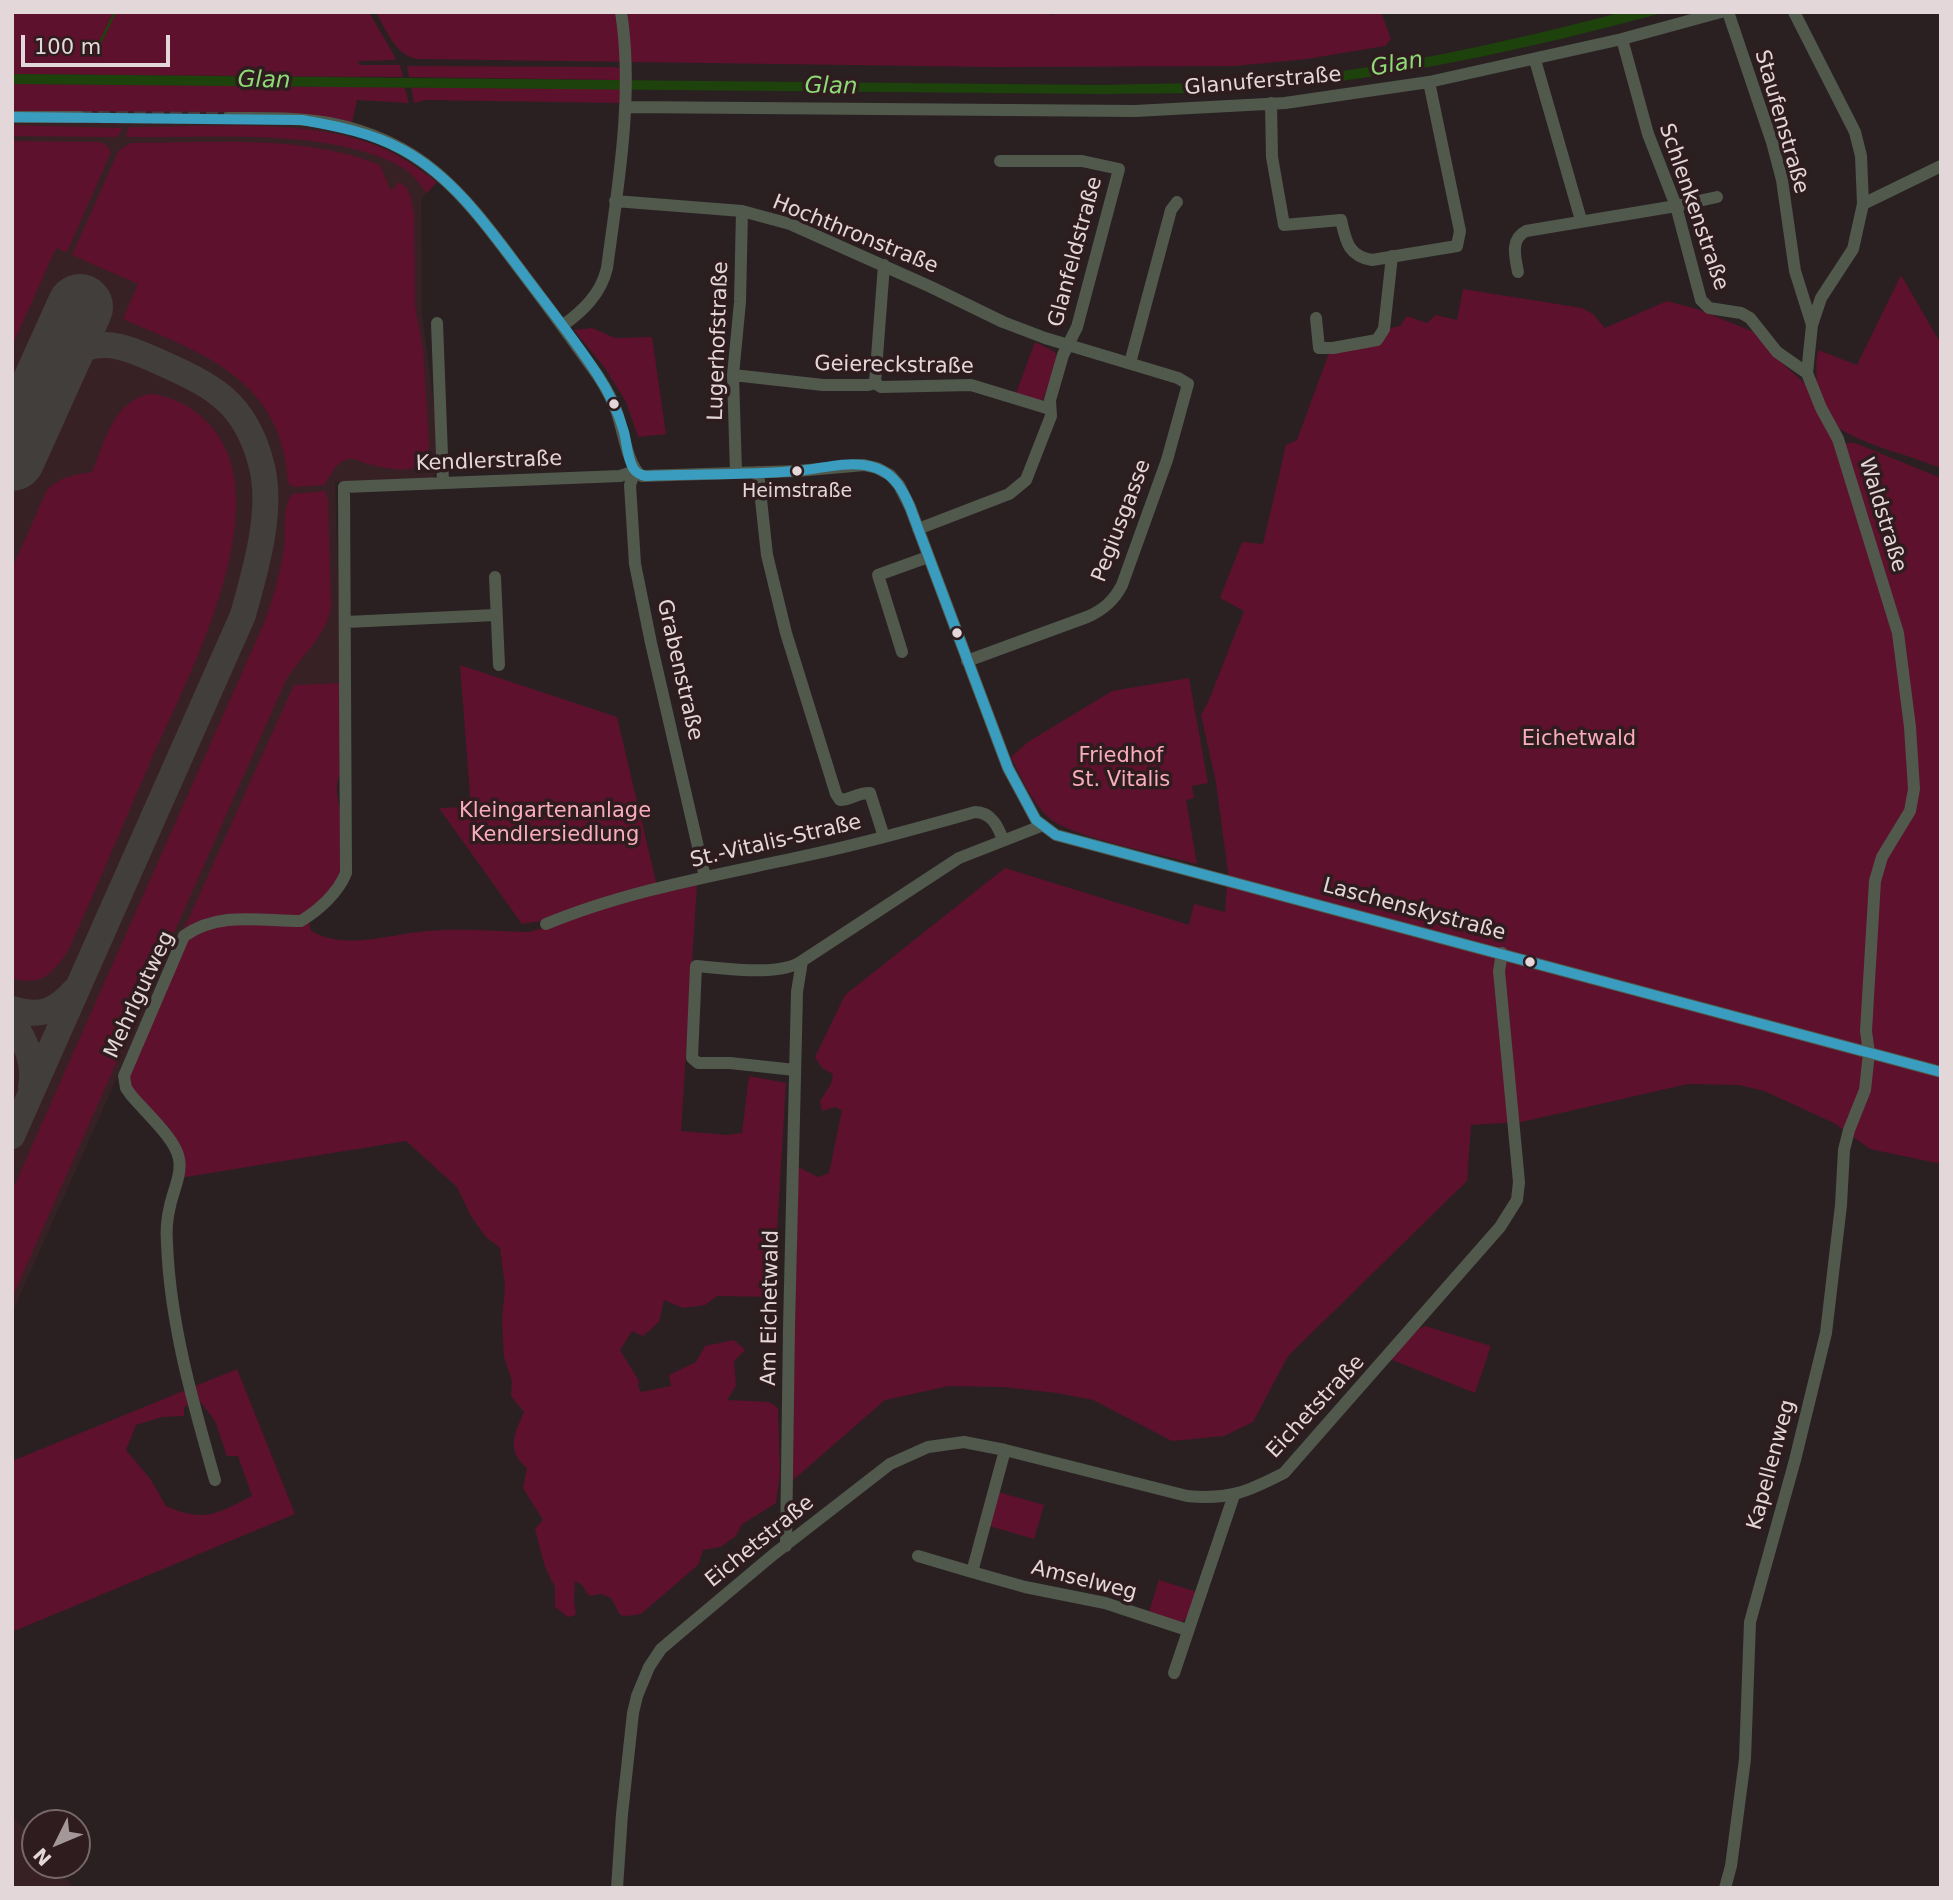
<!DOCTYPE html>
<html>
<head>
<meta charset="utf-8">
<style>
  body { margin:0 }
  #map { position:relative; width:1953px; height:1900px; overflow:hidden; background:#2a2022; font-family:"DejaVu Sans",sans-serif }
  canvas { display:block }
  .frame { position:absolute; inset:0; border:14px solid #e4d7d9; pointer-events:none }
  .north { position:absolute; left:21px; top:1809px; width:70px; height:70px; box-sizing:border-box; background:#2e1c1f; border:2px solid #776769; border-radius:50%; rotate:227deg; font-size:19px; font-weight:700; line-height:28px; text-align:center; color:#e4d7d9 }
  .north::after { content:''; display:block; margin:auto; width:24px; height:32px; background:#a39799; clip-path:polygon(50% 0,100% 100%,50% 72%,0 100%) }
  .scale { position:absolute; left:21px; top:35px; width:149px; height:32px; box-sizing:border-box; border:4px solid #e4d7d9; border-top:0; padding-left:9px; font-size:21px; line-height:24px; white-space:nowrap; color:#e4d7d9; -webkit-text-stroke:5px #2e1c1f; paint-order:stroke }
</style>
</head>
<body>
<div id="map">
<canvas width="1953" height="1900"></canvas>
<div class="frame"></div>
<div class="north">N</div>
<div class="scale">100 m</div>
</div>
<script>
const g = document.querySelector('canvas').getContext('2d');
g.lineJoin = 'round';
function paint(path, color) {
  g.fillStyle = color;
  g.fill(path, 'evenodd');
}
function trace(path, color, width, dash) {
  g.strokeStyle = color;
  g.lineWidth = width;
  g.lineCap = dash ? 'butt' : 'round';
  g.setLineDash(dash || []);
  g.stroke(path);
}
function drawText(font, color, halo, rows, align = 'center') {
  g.font = font + ' "DejaVu Sans",sans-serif';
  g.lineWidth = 7;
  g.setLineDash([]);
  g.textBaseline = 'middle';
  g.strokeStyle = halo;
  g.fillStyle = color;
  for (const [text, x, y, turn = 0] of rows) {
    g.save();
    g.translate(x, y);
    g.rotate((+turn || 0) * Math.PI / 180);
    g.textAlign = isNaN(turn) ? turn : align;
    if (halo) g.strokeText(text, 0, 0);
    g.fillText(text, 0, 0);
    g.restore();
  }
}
paint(new Path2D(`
  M 12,12 L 361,18 L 359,86 L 350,136 L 395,154 L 437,182 L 421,199 L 422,314 L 441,459 L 433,478 L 335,482 L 341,683 L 180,936 L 12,1313 Z
  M 12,1815 L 35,1841 L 35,1865 L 55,1865 L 74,1888 L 12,1888 Z`), '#382125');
paint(new Path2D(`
  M 12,12 L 369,12 L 395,57 L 395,60 L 359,61 L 358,65 L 400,65 L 403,77 L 12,74 Z
  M 376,12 L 1051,12 L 1052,16 L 1057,12 L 1381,12 L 1391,39 L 1385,46 L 1307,59 L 1235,66 L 995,67 L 417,59 C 395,55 386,30 376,12 Z
  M 407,66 L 613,67 L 620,68 L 621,80 L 409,77 Z
  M 12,84 L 404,86 L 409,103 L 357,100 L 352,122 L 269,112 L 12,111 Z
  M 411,86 L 621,89 L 619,103 L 426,100 L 414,103 Z
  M 12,125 L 123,128 L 117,137 L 12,136 Z
  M 129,127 C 205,127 301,118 373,144 C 397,153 417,167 437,182 L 427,193 C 420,185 414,175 405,169 C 336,127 208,138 128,137 L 126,134 Z
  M 12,141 L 99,142 L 105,144 L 111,152 L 68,250 L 66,252 L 56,248 L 12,346 Z
  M 131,143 C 213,143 302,134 380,165 L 391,191 L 399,182 L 406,187 L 411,198 L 414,215 L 415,306 L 423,349 L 429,444 C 430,476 395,471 373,465 C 366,464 358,459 351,459 C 335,460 332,475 324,485 L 294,487 L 288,483 C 282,379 204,354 123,319 L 138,284 L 72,255 L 119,150 Z
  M 1901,275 L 1941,344 L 1941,468 C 1909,455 1874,448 1845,432 C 1818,417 1813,377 1818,350 L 1857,365 Z
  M 1463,289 L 1582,308 L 1593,314 L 1605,328 L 1667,301 L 1697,309 L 1764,336 L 1784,365 L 1809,387 L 1835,443 L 1855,443 L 1941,478 L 1941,1164 L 1870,1149 L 1834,1123 L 1764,1091 L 1739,1085 L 1688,1084 L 1521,1122 L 1471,1125 L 1467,1181 L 1288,1356 L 1253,1422 L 1224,1436 L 1172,1441 L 1093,1400 L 1057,1393 L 1003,1387 L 949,1386 L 885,1400 L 792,1481 L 798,1167 L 818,1177 L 829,1173 L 842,1110 L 835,1107 L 822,1111 L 820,1101 L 831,1084 L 833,1074 L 822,1068 L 815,1057 L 845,995 L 1005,868 L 1189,925 L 1194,904 L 1225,912 L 1228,872 L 1216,783 L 1201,715 L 1209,700 L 1244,611 L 1220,598 L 1242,542 L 1263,544 L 1286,445 L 1297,440 L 1329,353 L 1382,343 L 1387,329 L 1400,326 L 1407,316 L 1427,323 L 1436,315 L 1457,320 Z
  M 592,328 L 615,338 L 652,337 L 666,434 L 638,437 L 626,402 L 605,368 L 574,330 Z
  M 1035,342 L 1055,352 L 1057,360 L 1042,402 L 1015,396 Z
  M 150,394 C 172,396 191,406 206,421 C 286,499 185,683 149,765 C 122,827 96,889 68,951 C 52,974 41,987 12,978 L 12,568 L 47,490 C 59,477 75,475 92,472 C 105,442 113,401 150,394 Z
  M 325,491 L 328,500 L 331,606 C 327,636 301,655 286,680 L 12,1298 L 12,1191 L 264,623 C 273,598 280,574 284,548 C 286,531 282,507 292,494 Z
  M 460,665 L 617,717 L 657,886 L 548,920 L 522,924 L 439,808 L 471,807 Z
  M 1189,678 L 1208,783 L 1192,786 L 1194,798 L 1186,800 L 1197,864 C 1164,855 1069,837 1048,817 C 1031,801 1021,777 1011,757 L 1028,742 L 1112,691 Z
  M 341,683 L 340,774 C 333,790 340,805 342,822 C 343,836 345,870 338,881 C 330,893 317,903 307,913 L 311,931 C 347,951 388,934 427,931 C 461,928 495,931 529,932 L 543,928 L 584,910 L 697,884 L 681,1131 L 726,1135 L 742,1133 L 749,1076 L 786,1083 L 773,1297 L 717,1296 L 705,1305 L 683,1308 L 664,1300 L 659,1322 L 643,1336 L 632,1331 L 620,1350 L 639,1381 L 638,1386 L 641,1392 L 671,1386 L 669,1375 L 696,1362 L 705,1346 L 734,1340 L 745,1350 L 734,1361 L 736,1386 L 727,1400 L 769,1402 L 778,1408 L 780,1474 L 776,1503 L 741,1525 L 736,1536 L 720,1547 L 703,1550 L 698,1565 L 641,1614 L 627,1616 L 620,1615 L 611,1598 L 601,1594 L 589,1596 L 582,1585 L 575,1581 L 574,1602 L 576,1615 L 568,1617 L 555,1607 L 555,1587 L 545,1567 L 535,1529 L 543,1520 L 523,1488 L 527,1468 C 506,1451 514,1434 524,1412 L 511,1396 L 512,1381 L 504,1357 L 502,1320 L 505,1286 L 500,1248 L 486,1237 L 471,1216 L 457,1187 L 406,1141 L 180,1178 L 182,1166 L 136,1100 L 126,1077 L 182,933 L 294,685 Z
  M 1425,1326 L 1491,1346 L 1475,1393 L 1390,1359 L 1418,1329 Z
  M 237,1369 L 295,1514 L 12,1632 L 12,1461 ZM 199,1400 L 215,1421 L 227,1456 L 238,1456 L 252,1496 C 216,1514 205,1523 166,1506 L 151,1480 L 126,1450 L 136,1425 L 162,1417 L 184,1416 L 184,1407 Z
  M 998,1492 L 1044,1505 L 1034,1539 L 989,1526 Z
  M 1159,1580 L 1197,1592 C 1193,1603 1192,1617 1181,1622 L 1149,1612 Z`), '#5d112c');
paint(new Path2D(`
  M 1623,12 L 1666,12 C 1529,49 1389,80 1247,91 C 1200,94 1151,93 1103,94 L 12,84 L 12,74 L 1103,85 C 1151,83 1199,84 1247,81 C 1374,72 1500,44 1623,12 Z`), '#1d420b');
trace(new Path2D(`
  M 101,41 L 115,12`), '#1d420b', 2.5);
trace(new Path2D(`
  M 12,1009 C 41,1018 56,1011 75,990
  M 12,1020 C 25,1041 36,1062 31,1087
  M 12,1136 L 243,615 C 255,571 273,513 262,467 C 246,400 211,385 153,359 C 132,350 110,340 86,348 C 73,352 61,363 51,372`), '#423e3c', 26);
trace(new Path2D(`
  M 12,458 L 80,307`), '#423e3c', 66);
trace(new Path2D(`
  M 80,117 L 228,118`), '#463b3d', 12, [12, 6]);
trace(new Path2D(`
  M 1728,12 L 1772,142 L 1782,180 L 1795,271 L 1812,325
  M 1622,39 L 1648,134 L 1676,206 L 1701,300 L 1709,308 L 1741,313 L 1750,318 L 1777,352 L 1807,373
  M 1535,60 L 1581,220
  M 1271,103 L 1272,157 L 1284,225 L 1341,220 C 1346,241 1348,256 1372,260 L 1457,246 L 1460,231 L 1429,82
  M 625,107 L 1135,111 L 1285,103 L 1429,82 L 1622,39 L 1721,12
  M 12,117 L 80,117
  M 228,118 C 262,118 296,117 329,123 C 422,141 462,192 515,263 C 541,297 566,331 591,366 C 600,378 608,391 614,405 C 623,423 626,466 642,476 L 797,471 L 864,465 L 877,468 L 890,475 L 899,485 L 910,507 L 1008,768 L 1036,820 L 1056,835 L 1941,1072
  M 615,201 L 742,211 L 790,224 L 931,287 L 1003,322 L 1045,338 L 1178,378 L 1188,384 L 1167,460 L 1122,585 C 1114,601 1103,610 1087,617 L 967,661
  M 1863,204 L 1941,166
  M 1518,272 C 1515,257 1510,239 1526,231 L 1676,206 L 1717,197
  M 1316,318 L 1319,348 L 1333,348 L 1377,340 L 1384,329 L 1392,256
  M 437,323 L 443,482
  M 562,326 C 583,311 601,294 607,268 C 618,186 634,94 621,12
  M 1130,363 L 1171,210 L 1177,202
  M 733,375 L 823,385 L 868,385 L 875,383 L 881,387 L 971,385 L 1050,409
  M 875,383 L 884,265
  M 635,471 L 630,485 L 635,564 L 651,643 L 705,877
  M 736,472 L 733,375 L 740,302 L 742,211
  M 758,472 L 767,555 L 786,633 L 836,794 L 840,800 C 850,800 859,792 870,793 L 884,837
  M 918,529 L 1009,494 L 1026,480 L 1051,416 L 1050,400 L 1063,355 L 1077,327 L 1119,169 L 1082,161 L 1000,161
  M 495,577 L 499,665
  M 346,622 L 496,615
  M 902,652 L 878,575 L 928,557
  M 546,924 C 628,890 718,875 804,856 C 862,844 919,828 975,812 C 991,812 998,826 1003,840
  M 795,1070 L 730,1063 L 698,1063 L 692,1058 L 696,966 C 724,968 780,977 802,961
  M 1005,1450 L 972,1572 L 1025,1587 L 1105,1603 L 1187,1630
  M 215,1480 C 193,1403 170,1324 167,1243 C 166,1231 167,1218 170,1206 C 173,1191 182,1174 179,1159 C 176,1139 144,1111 131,1095 L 126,1088 L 124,1076 L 184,936 C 219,911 261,921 301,921 C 319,910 338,893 346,873 L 344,487 L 620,476 L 635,471
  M 786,1546 L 789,1328 L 797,992 L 802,961 L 959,858 L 1041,826
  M 918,1556 L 972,1572
  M 1174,1673 L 1234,1495
  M 617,1888 L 622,1814 L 633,1713 L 637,1696 L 649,1667 L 661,1649 L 681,1632 L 774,1554 L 890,1464 L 928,1447 L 964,1442 L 1005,1450 L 1187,1496 C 1229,1500 1247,1492 1284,1473 L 1500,1227 L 1517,1200 L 1519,1182 L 1499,971 L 1502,953
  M 1725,1888 L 1731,1866 L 1745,1759 L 1750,1622 L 1795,1460 L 1826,1333 L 1841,1205 L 1844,1150 L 1849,1130 L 1865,1090 L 1869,1053 L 1866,1031 L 1875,881 L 1882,857 L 1910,811 L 1914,789 L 1910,727 L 1898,633 L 1838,439 L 1821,408 L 1807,373 L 1812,325 L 1821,298 L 1853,249 L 1863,204 L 1861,156 L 1855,132 L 1794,12`), '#50594c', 12);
trace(new Path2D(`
  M 12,117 L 302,120 C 337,126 372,133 403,150 C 455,178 490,230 525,276 C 549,308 575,340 597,374 C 609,392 618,411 624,432 C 627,443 627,457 633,468 C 636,473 640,475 646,476 C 696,474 746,475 796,471 C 822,469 850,459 876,468 C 894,474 903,490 910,507 L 1008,768 L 1036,820 L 1056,835 L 1941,1072`), '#3a9dbf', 10);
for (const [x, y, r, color] of [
  [614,404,6,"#e4d7d9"],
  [797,471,6,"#e4d7d9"],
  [957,633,6,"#e4d7d9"],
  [1530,962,6,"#e4d7d9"]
]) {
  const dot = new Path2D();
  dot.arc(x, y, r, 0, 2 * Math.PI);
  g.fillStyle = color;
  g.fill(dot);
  trace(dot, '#2e1c1f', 2.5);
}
drawText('19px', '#e4d7d9', '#2e1c1f', [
  ["Heimstraße",797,492]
]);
drawText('21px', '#e4d7d9', '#2e1c1f', [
  ["Glanuferstraße",1263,82,-5],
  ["Staufenstraße",1781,122,74],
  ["Schlenkenstraße",1693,207,71],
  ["Hochthronstraße",855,235,22],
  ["Glanfeldstraße",1076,252,-75],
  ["Lugerhofstraße",719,341,-88],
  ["Geiereckstraße",894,366,1],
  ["Kendlerstraße",489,462,-2],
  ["Waldstraße",1882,515,73],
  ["Pegiusgasse",1122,521,-69],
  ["Grabenstraße",679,670,77],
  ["St.-Vitalis-Straße",776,842,-13],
  ["Laschenskystraße",1414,910,15],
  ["Mehrlgutweg",140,995,-65],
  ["Am Eichetwald",771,1308,-89],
  ["Eichetstraße",1316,1407,-47],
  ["Kapellenweg",1772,1465,-75],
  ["Eichetstraße",760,1542,-39],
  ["Amselweg",1084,1581,14]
]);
drawText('21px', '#f9acbb', '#2e1c1f', [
  ["Eichetwald",1579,740],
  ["Friedhof",1121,757],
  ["St. Vitalis",1121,781],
  ["Kleingartenanlage",555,812],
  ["Kendlersiedlung",555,836]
]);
drawText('italic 23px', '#8fda76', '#2e1c1f', [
  ["Glan",1397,65,-10],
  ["Glan",264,81,1],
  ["Glan",831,87,1]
]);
</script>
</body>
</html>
